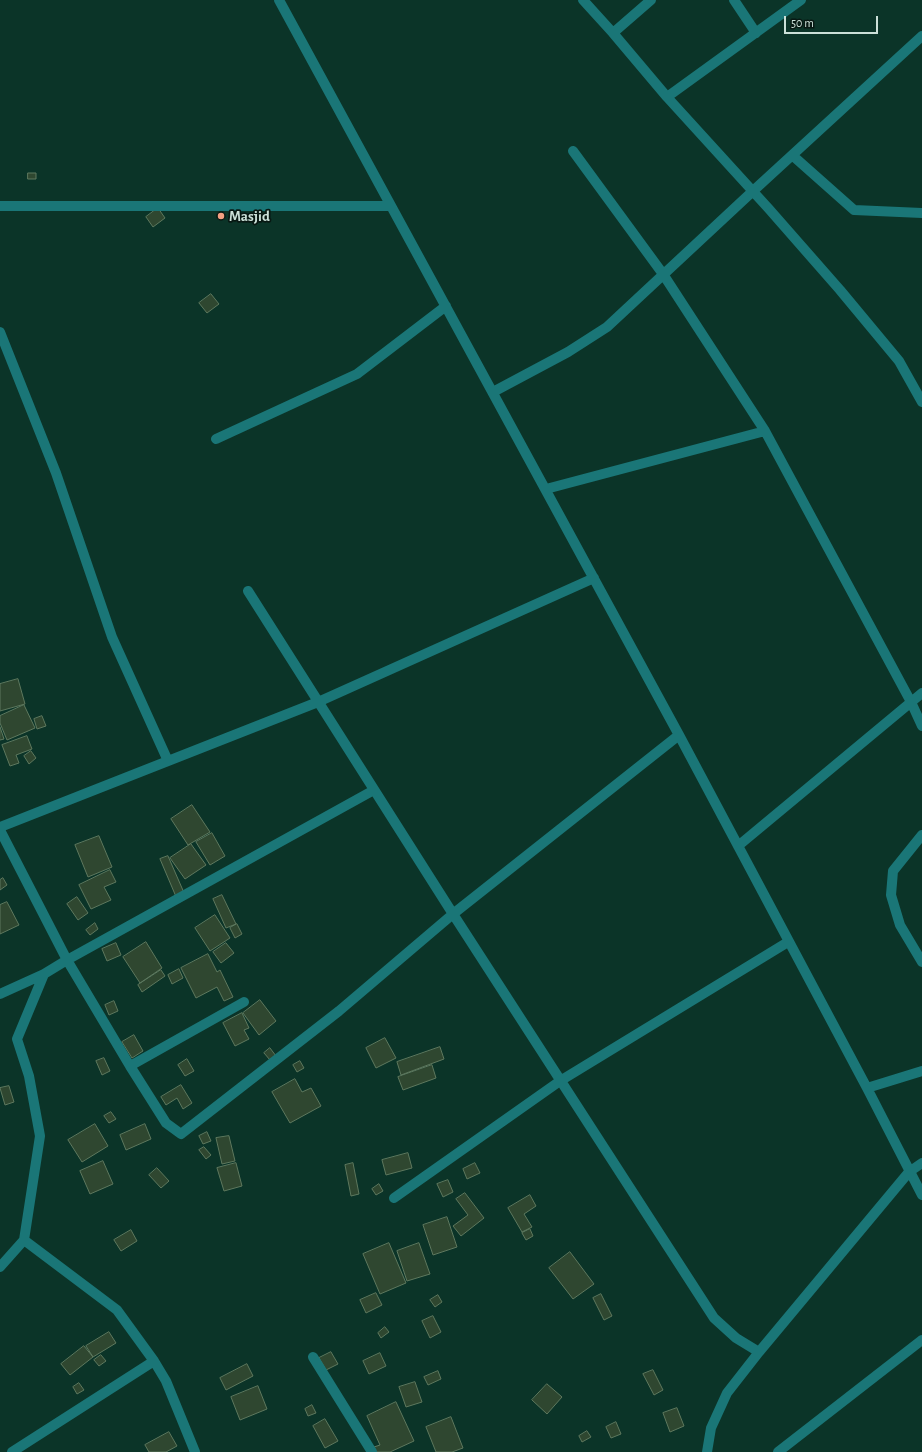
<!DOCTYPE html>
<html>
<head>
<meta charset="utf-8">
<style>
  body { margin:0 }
  #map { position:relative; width:922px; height:1452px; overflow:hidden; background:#0b3428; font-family:"Alegreya Sans",sans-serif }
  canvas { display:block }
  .scale { position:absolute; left:784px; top:16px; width:94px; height:18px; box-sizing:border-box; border:2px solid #cbe0d8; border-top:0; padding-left:5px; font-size:12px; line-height:14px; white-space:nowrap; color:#cbe0d8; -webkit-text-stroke:3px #081813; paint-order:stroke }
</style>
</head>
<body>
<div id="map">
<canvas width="922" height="1452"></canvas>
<div class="scale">50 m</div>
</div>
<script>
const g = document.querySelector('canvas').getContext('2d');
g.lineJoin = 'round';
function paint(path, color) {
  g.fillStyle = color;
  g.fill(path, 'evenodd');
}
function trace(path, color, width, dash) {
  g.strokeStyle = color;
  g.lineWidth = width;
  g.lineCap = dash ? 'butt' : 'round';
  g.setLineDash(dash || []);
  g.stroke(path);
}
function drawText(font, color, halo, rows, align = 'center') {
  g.font = font + ' "Alegreya Sans",sans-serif';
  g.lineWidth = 3.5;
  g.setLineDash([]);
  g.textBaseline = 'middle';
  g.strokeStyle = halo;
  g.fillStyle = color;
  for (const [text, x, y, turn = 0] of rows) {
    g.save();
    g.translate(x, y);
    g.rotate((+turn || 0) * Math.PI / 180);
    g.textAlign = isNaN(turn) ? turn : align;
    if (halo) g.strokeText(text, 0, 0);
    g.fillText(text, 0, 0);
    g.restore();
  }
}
const building = new Path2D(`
  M 28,173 L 36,173 L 36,179 L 28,179 Z
  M 158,208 L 165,218 L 153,227 L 146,217 Z
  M 211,294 L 219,304 L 207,313 L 199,303 Z
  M 18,679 L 25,704 L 0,711 L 0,684 Z
  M 24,705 L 35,728 L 7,740 L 0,723 L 0,716 Z
  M 42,716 L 46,726 L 37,729 L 34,719 Z
  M 0,727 L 4,739 L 0,740 Z
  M 27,736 L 32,749 L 16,755 L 19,763 L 10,766 L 2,745 Z
  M 31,751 L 36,758 L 29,764 L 24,756 Z
  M 192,805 L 210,832 L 188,845 L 171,819 Z
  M 212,833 L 225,856 L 210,865 L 196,842 Z
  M 99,836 L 112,867 L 88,877 L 75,845 Z
  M 191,844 L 206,865 L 185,879 L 170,858 Z
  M 168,856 L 185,895 L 177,899 L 160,859 Z
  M 110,870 L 116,882 L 104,887 L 111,900 L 91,909 L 79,885 Z
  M 3,878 L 7,885 L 0,890 L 0,880 Z
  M 222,895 L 236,924 L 226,928 L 213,899 Z
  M 77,897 L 88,913 L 78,920 L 67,904 Z
  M 7,902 L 19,925 L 0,934 L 0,905 Z
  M 215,915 L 230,938 L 210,951 L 195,928 Z
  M 95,923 L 98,929 L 90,935 L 86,930 Z
  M 237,924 L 242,934 L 235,938 L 230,928 Z
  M 146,942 L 162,968 L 140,983 L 123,957 Z
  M 116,943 L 121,955 L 107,961 L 102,949 Z
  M 226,943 L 234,953 L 221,963 L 213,952 Z
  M 208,954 L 217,972 L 220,970 L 233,997 L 224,1001 L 217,987 L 196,998 L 181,968 Z
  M 179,969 L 183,978 L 172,984 L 168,975 Z
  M 161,970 L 165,976 L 142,992 L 138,985 Z
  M 260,1000 L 276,1021 L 259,1035 L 243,1013 Z
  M 114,1001 L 118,1011 L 109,1015 L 105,1005 Z
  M 242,1013 L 249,1028 L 244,1030 L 249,1039 L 235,1046 L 223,1023 Z
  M 134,1035 L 143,1051 L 132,1058 L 122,1042 Z
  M 385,1038 L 396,1058 L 376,1068 L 366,1048 Z
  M 440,1047 L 444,1059 L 401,1075 L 397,1062 Z
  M 270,1048 L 276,1056 L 270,1060 L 264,1053 Z
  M 104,1058 L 110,1071 L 102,1075 L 96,1061 Z
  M 187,1059 L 194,1071 L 185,1076 L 178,1065 Z
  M 300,1061 L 304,1068 L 297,1072 L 293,1065 Z
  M 432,1065 L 436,1078 L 403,1090 L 398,1077 Z
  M 295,1079 L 302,1092 L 311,1088 L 321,1106 L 290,1123 L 272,1092 Z
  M 181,1085 L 192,1103 L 183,1109 L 177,1098 L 166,1105 L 161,1097 Z
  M 9,1086 L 14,1102 L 5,1105 L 0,1088 Z
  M 111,1112 L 116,1119 L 109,1123 L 104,1116 Z
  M 95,1124 L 108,1146 L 82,1162 L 68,1140 Z
  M 145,1124 L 151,1139 L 126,1150 L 120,1135 Z
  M 207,1132 L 211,1141 L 203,1144 L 199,1136 Z
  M 229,1136 L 235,1161 L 222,1164 L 216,1138 Z
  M 204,1147 L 211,1155 L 206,1159 L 199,1150 Z
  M 408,1153 L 412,1168 L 386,1175 L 382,1160 Z
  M 103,1161 L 113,1184 L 90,1194 L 80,1171 Z
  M 236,1163 L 242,1186 L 224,1191 L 217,1168 Z
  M 353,1163 L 359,1194 L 351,1196 L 345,1165 Z
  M 475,1163 L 480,1173 L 467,1179 L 463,1169 Z
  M 157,1168 L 169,1181 L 161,1188 L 149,1175 Z
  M 448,1180 L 453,1192 L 443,1197 L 437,1184 Z
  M 379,1184 L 383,1191 L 376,1195 L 372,1189 Z
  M 465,1193 L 484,1218 L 461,1236 L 453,1226 L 468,1215 L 456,1199 Z
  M 530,1195 L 536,1206 L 524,1214 L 532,1227 L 522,1232 L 508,1208 Z
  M 447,1217 L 457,1247 L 433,1255 L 423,1225 Z
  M 530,1229 L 533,1236 L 526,1240 L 522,1233 Z
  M 131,1230 L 137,1241 L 121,1251 L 114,1240 Z
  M 389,1243 L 406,1283 L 380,1294 L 363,1254 Z
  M 419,1243 L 430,1274 L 407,1281 L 397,1251 Z
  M 570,1252 L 594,1284 L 573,1299 L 549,1268 Z
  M 376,1293 L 382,1305 L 366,1313 L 360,1300 Z
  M 601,1294 L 612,1316 L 604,1320 L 593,1298 Z
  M 438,1295 L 442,1302 L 435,1307 L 430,1300 Z
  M 433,1316 L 441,1332 L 430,1338 L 422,1321 Z
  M 385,1327 L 389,1332 L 381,1338 L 378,1333 Z
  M 109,1332 L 116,1343 L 93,1357 L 86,1346 Z
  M 84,1346 L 93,1357 L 70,1375 L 61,1364 Z
  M 331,1352 L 338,1364 L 326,1370 L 319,1358 Z
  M 380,1353 L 386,1366 L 369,1374 L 363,1361 Z
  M 101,1355 L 106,1361 L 99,1366 L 94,1360 Z
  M 247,1364 L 253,1376 L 226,1390 L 220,1378 Z
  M 653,1370 L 663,1390 L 654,1395 L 643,1374 Z
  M 438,1371 L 441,1379 L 428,1385 L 424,1377 Z
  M 415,1382 L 422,1402 L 406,1407 L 399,1387 Z
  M 79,1383 L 84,1390 L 77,1394 L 73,1387 Z
  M 547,1384 L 562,1397 L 547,1414 L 532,1400 Z
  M 258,1386 L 267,1409 L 240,1420 L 231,1397 Z
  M 396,1402 L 414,1441 L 390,1452 L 376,1452 L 374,1447 L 380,1445 L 367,1416 Z
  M 312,1405 L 316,1413 L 308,1416 L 305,1409 Z
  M 677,1408 L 684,1426 L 670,1432 L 663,1413 Z
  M 451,1417 L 463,1448 L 452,1452 L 436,1452 L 426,1427 Z
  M 325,1419 L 338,1441 L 325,1448 L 313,1426 Z
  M 616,1422 L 621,1434 L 611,1438 L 606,1427 Z
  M 587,1431 L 591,1437 L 582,1442 L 579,1436 Z
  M 169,1432 L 177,1446 L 166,1452 L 149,1452 L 145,1445 Z`);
paint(building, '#2f4730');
trace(building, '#5e785e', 1);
trace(new Path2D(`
  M 279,0 L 679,735 L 867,1088 L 922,1195
  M 583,0 L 613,33 L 667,97 L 769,209 L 840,290 L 899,361 L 922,402
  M 734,0 L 756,33
  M 613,33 L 651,0
  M 667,97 L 801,0
  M 573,151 L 663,274 L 765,431 L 911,702 L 922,726
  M 792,155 L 854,210 L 922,213
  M 0,206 L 391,206
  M 0,332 L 56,473 L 112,637 L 168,761
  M 493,392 L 568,352 L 607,327 L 753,191 L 922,36
  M 216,439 L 357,374 L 446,306
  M 546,489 L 765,431
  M 248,591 L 453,914 L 714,1318 L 736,1338 L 759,1352
  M 0,827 L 318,702 L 594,578
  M 0,830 L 67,960 L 130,1066 L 166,1123 L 181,1134 L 339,1011 L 453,914 L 679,735
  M 922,835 L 893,871 L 891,895 L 900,925 L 922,962
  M 738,846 L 922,693
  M 0,994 L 44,974
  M 130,1066 L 244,1002
  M 867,1088 L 922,1071
  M 394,1198 L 560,1081 L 788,942
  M 24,1240 L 117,1310 L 154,1361 L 166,1381 L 195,1452
  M 0,1267 L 24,1240 L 40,1136 L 29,1076 L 17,1039 L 44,974 L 67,960 L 374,790
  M 313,1357 L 372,1452
  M 12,1452 L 154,1361
  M 707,1452 L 711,1428 L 727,1393 L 759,1352 L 909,1172 L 922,1163
  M 778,1452 L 922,1340`), '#1a7677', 10);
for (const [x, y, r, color] of [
  [221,216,4,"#f3a082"]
]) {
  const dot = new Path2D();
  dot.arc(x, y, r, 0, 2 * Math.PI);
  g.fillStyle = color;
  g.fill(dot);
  trace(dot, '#081813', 1.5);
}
drawText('bold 15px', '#cbe0d8', '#081813', [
  ["Masjid",229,216]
], 'left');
</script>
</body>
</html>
